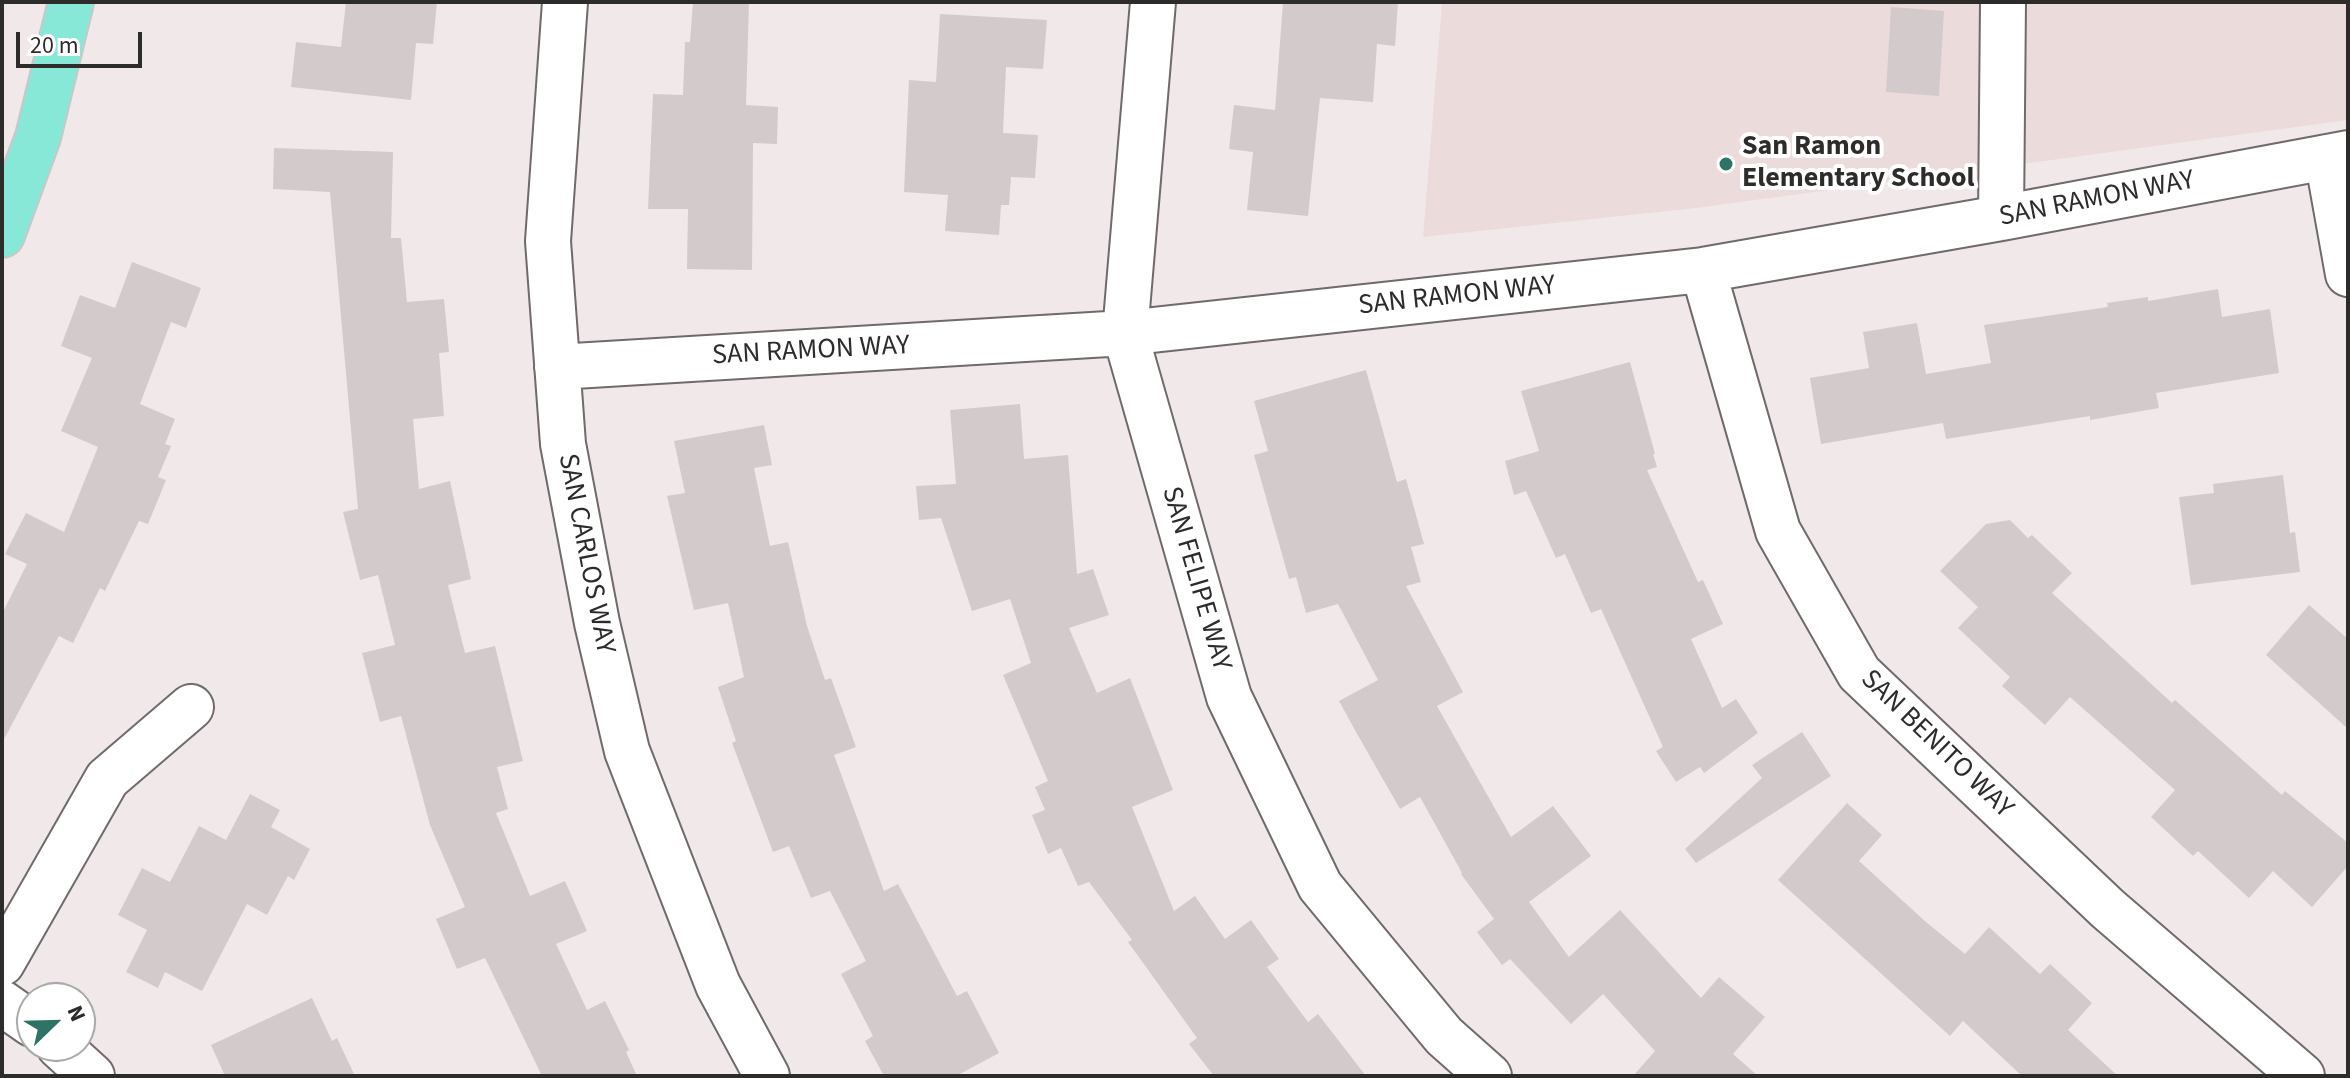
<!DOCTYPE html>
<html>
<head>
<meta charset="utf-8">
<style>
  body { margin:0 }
  #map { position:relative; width:2350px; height:1078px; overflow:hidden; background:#f1e9e9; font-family:"Source Sans 3",sans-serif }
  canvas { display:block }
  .frame { position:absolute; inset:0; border:4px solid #2e2b2b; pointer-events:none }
  .north { position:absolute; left:16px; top:982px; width:80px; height:80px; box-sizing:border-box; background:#fff; border:2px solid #abaaaa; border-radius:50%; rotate:67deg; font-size:22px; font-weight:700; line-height:32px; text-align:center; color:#2e2b2b }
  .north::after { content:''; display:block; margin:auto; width:28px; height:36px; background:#2f7366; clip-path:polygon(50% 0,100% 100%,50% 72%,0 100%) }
  .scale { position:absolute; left:16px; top:32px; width:126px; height:36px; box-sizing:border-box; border:4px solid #2e2b2b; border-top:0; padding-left:10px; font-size:24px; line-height:28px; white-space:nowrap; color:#2e2b2b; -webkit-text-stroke:6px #fff; paint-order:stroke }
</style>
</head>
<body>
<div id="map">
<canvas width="2350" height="1078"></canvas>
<div class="frame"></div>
<div class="north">N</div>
<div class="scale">20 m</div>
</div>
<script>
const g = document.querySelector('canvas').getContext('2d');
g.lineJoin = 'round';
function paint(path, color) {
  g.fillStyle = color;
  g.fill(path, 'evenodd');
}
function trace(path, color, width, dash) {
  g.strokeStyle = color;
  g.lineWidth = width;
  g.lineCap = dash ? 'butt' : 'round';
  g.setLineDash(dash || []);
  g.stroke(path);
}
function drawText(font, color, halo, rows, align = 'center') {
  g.font = font + ' "Source Sans 3",sans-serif';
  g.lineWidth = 8;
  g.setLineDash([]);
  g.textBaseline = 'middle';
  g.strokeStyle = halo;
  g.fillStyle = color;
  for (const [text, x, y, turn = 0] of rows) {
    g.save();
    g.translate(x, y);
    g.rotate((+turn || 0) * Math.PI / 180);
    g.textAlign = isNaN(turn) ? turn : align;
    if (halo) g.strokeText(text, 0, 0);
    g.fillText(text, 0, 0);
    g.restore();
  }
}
paint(new Path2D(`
  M 1442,2 L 2348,2 L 2348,120 L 1696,208 L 1423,237 Z`), '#ecdbdb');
paint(new Path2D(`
  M 346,2 L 437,2 L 433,44 L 416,43 L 411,100 L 291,87 L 296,42 L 341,47 Z
  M 693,2 L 749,2 L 746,105 L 778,107 L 777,144 L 753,143 L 752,270 L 687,269 L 688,209 L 648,209 L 653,94 L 683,95 L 685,42 L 690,42 Z
  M 1283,2 L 1398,2 L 1395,46 L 1377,44 L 1373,102 L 1320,98 L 1308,216 L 1247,210 L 1253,152 L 1229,149 L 1234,105 L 1275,110 Z
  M 1891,7 L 1944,11 L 1939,96 L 1886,92 Z
  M 940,14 L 1047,20 L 1043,69 L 1006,67 L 1003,133 L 1038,135 L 1035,178 L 1011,177 L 1009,205 L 1001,205 L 999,235 L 945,231 L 948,195 L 904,192 L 909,80 L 936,82 Z
  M 274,148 L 393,152 L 391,238 L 401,238 L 407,302 L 444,299 L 449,352 L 439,353 L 444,416 L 413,419 L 419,489 L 450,481 L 471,579 L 448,585 L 465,653 L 495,646 L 523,761 L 497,767 L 508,809 L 496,813 L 530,896 L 565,881 L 587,931 L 556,944 L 587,1010 L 605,1001 L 629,1050 L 626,1052 L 637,1076 L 542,1076 L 485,958 L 457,969 L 436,919 L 465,907 L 430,825 L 401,716 L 380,722 L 362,653 L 395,645 L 378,575 L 360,580 L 343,512 L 358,509 L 330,192 L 273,189 Z
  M 132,262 L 201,288 L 186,328 L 171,322 L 140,404 L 175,419 L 165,444 L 171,446 L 158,477 L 166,480 L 148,524 L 139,521 L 105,591 L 100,588 L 73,643 L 59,636 L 2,743 L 2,614 L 27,564 L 5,554 L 26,513 L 64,532 L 98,447 L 61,431 L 92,358 L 61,346 L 80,295 L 115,308 Z
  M 2218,289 L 2222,317 L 2270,309 L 2279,373 L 2156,393 L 2159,408 L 2090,420 L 2090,416 L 1946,439 L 1943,423 L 1821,444 L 1810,378 L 1869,368 L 1863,332 L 1917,323 L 1926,374 L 1991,363 L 1984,325 L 2108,307 L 2107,303 L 2148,297 L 2148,301 Z
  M 1630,362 L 1655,454 L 1653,454 L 1657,467 L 1647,470 L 1698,582 L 1703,580 L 1723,624 L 1691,639 L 1722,708 L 1736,699 L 1758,733 L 1704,773 L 1700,767 L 1676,782 L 1656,751 L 1663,747 L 1601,609 L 1591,613 L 1565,554 L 1556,558 L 1526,491 L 1514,495 L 1505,461 L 1539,451 L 1521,391 Z
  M 1366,370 L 1397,482 L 1406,479 L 1424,544 L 1411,547 L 1421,582 L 1406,586 L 1463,692 L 1437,706 L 1511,837 L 1553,806 L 1591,856 L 1529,902 L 1569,957 L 1620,910 L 1701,998 L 1719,977 L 1765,1017 L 1733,1054 L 1758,1076 L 1633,1076 L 1655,1051 L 1603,994 L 1571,1024 L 1510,959 L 1502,965 L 1477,932 L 1494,919 L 1461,874 L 1462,873 L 1420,797 L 1400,809 L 1356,732 L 1339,701 L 1378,680 L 1338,604 L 1306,613 L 1296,577 L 1289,579 L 1254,455 L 1268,451 L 1254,401 Z
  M 1020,404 L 1024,459 L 1068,455 L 1077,574 L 1093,569 L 1109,615 L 1069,628 L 1097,693 L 1130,678 L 1173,790 L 1132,807 L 1174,911 L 1195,896 L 1225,939 L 1251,920 L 1279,959 L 1267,967 L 1308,1022 L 1318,1014 L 1366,1076 L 1214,1076 L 1189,1044 L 1197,1038 L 1128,942 L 1132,940 L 1089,882 L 1078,886 L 1061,848 L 1048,854 L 1032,815 L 1045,810 L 1035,787 L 1048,781 L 1003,675 L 1031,663 L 1010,599 L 972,611 L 941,518 L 919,520 L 916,486 L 956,484 L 950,410 Z
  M 764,425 L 772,465 L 754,468 L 770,546 L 788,542 L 807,626 L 825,680 L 831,678 L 856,747 L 834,755 L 884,891 L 898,884 L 957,996 L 967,991 L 999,1053 L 956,1076 L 884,1076 L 865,1041 L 873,1036 L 841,974 L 866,961 L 830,891 L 811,898 L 789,846 L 773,852 L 732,743 L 736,741 L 718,687 L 744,677 L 728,603 L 694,610 L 667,496 L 685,493 L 674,441 Z
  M 2283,475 L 2290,533 L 2295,532 L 2300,572 L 2191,585 L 2179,497 L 2214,493 L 2213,484 Z
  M 2010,520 L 2028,538 L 2032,535 L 2072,573 L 2052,593 L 2172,703 L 2175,700 L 2282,795 L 2285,791 L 2348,843 L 2348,866 L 2312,907 L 2273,871 L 2249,898 L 2198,851 L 2193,856 L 2151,817 L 2175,790 L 2070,697 L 2045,725 L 2002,686 L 2010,677 L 1958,628 L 1978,607 L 1940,571 L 1986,524 Z
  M 2309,605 L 2348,639 L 2348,729 L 2266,655 Z
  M 1802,732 L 1831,776 L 1696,863 L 1685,849 L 1762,778 L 1752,765 Z
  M 250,794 L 280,810 L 271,827 L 310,849 L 294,880 L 288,876 L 267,915 L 247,904 L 202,991 L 165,972 L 158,988 L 126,972 L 147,930 L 118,915 L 142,868 L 170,882 L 199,826 L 226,840 Z
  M 1847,803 L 1882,835 L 1859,861 L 1926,922 L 1965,954 L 1989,927 L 2040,974 L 2050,964 L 2092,1003 L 2068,1030 L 2118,1076 L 2022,1076 L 1963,1021 L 1950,1036 L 1778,880 Z
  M 312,998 L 332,1041 L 337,1038 L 355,1076 L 225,1076 L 211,1045 Z`), '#d3cbcb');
const minor = new Path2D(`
  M 565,2 L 548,241 L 563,444 L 597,623 L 627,751 L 718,985 L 767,1076
  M 1153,2 L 1125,333 L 1229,697 L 1320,886 L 1444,1036 L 1489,1076
  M 2327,157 L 2348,274
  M 2001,218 L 2003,2
  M 1703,270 L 1778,531 L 1859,673 L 2108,909 L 2302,1076
  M 557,367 L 1125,333 L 1703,270 L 2001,218 L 2348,153
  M 2,963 L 107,779 L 191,707
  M 2,1003 L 32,1024
  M 59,1046 L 92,1076`);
const major = new Path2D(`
  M 2,235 L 38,137 L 71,2`);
trace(minor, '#716a6a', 48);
trace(major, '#c9c8c8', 48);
trace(minor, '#fff', 44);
trace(major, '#88e8d7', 44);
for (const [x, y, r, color] of [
  [1726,164,8,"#2f7366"]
]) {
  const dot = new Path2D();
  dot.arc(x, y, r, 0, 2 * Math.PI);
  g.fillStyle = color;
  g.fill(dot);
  trace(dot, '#fff', 3);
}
drawText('bold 28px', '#2e2b2b', '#fff', [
  ["San Ramon",1742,148],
  ["Elementary School",1742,180]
], 'left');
drawText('28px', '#2e2b2b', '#fff', [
  ["SAN RAMON WAY",2097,200,-11],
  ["SAN RAMON WAY",1457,297,-6],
  ["SAN RAMON WAY",811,352,-3],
  ["SAN CARLOS WAY",585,554,79],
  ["SAN FELIPE WAY",1195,579,74],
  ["SAN BENITO WAY",1936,745,44]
]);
</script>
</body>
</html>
